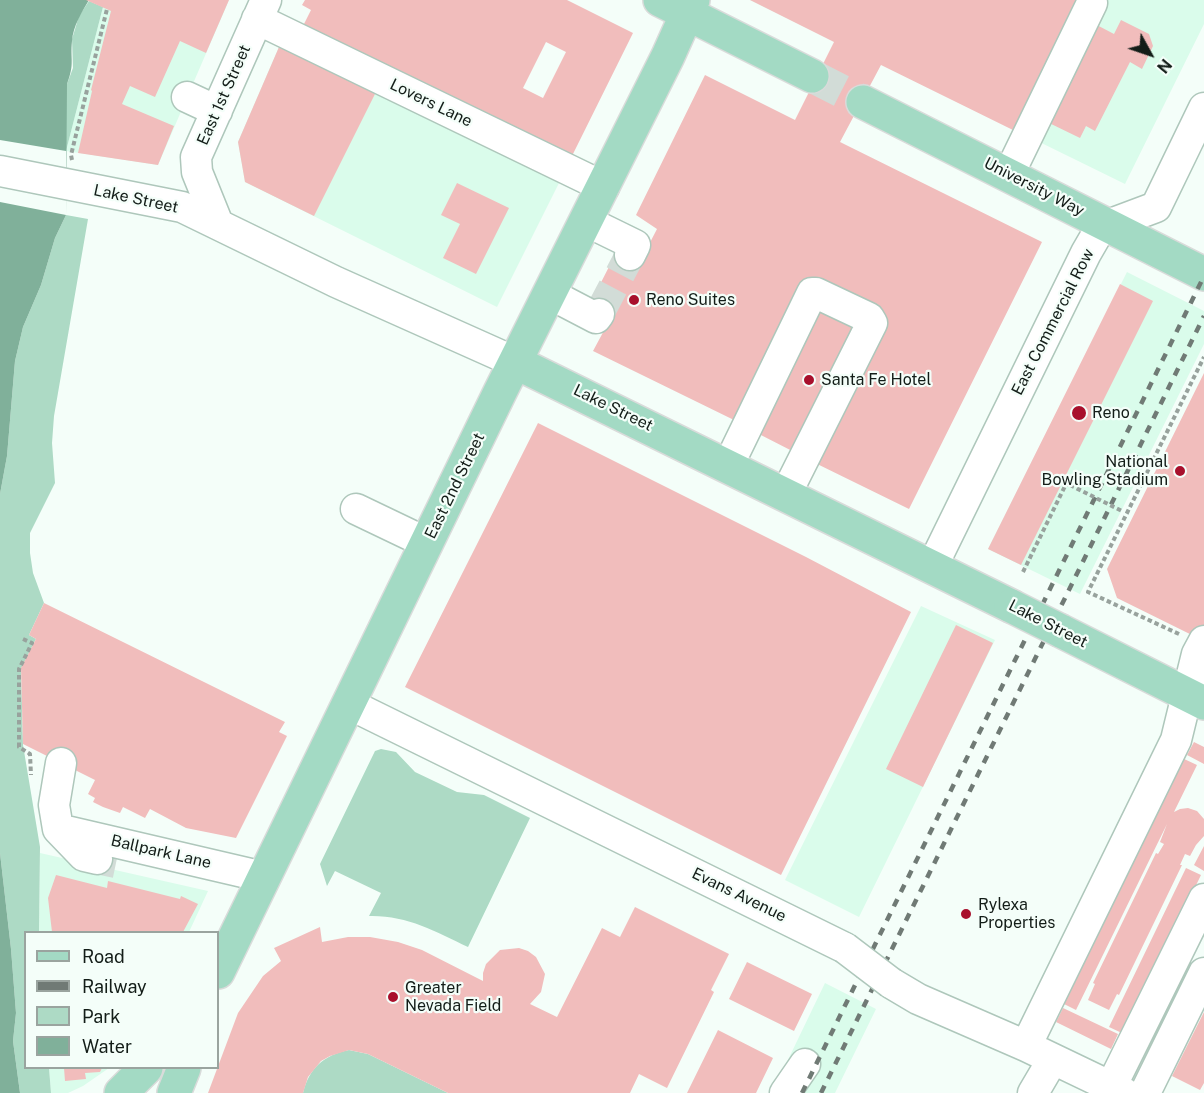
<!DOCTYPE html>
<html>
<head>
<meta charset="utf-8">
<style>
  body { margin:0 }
  #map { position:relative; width:1204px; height:1093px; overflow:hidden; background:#f4fef9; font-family:"Public Sans",sans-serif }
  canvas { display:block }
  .legend { position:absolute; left:24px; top:931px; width:195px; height:138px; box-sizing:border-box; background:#f4fef9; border:2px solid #9aa49f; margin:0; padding:8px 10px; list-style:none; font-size:18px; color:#131d18 }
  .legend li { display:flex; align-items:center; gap:12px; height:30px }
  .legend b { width:30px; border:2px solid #9aa49f }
  .north { position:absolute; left:1120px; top:24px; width:60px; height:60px; -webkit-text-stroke:4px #f4fef9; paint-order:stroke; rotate:130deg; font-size:16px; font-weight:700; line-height:24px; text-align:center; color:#131d18 }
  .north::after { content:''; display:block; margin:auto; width:21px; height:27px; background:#131d18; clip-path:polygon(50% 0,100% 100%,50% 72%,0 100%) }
</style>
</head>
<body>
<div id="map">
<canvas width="1204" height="1093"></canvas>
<ul class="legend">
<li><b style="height:8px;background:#a3dac4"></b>Road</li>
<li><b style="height:8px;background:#707a75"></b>Railway</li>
<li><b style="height:16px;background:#addac5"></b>Park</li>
<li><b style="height:16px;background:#80b09a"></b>Water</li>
</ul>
<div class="north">N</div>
</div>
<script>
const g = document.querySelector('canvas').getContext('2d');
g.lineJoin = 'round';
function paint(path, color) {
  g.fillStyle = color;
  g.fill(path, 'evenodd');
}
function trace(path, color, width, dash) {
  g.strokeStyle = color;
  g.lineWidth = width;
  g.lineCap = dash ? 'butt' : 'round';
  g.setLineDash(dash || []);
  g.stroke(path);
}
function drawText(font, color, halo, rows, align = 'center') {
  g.font = font + ' "Public Sans",sans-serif';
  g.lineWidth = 4.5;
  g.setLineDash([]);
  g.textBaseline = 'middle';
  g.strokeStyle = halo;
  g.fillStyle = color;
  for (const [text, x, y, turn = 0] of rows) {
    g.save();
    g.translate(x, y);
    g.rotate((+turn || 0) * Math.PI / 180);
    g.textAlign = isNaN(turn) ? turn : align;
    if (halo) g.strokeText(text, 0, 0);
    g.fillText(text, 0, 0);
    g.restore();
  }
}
paint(new Path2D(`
  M 89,0 L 229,0 L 158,165 L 66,151 L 103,7 Z
  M 750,0 L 1204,0 L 1204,24 L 1125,184 Z
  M 282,40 L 561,179 L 497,307 L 245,182 L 238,142 Z
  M 1127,272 L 1204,311 L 1204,344 L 1080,594 L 988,549 Z
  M 921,606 L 995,640 L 859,917 L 785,880 Z
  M 40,853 L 208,891 L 189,932 L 39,932 Z
  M 825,983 L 876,1009 L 835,1093 L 772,1093 Z
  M 49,1068 L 109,1068 L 83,1086 L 68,1093 L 51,1093 Z`), '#dafceb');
paint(new Path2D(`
  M 89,1 L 103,7 L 66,151 L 65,104 L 67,84 L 73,68 L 72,39 L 79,16 Z
  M 66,215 L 88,219 L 54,416 L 52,443 L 55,483 L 30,533 L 30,553 L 33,573 L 44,603 L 29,635 L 36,639 L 21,669 L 23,745 L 40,847 L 39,932 L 26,932 L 26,1068 L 49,1068 L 51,1093 L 20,1093 L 13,1041 L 16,1013 L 11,949 L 0,853 L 0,494 L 7,456 L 15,361 L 23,327 L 41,285 L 55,238 Z
  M 381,749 L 396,752 L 415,772 L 457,792 L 484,795 L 530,818 L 468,947 C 435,931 406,915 369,916 L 381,893 L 335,871 L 327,886 L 320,864 L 375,751 Z
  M 349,1050 L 368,1054 L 448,1093 L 303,1093 C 309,1068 324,1055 349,1050 Z`), '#addac5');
paint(new Path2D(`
  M 0,0 L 89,0 C 82,12 73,26 72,41 C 70,60 75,63 67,84 L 66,215 L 55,238 L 41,285 L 23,327 L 15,361 L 7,456 L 0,494 Z
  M 0,853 L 11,949 L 16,1013 L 13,1041 L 20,1093 L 0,1093 Z`), '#80b09a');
paint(new Path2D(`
  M 0,140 L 66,151 L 66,215 L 0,202 Z`), '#f4fef9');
paint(new Path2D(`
  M 86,0 L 229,0 L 206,53 L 180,41 L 155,97 L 130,86 L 122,104 L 174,126 L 158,165 L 78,153 L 92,91 L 91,90 L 111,11 Z
  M 305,0 L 567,0 L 633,33 L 570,160 L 302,28 L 311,10 L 302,5 ZM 546,42 L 566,52 L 543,98 L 523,88 Z
  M 750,0 L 1079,0 L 1017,132 L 881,65 L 840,142 L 1042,242 L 909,509 L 809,460 L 882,314 L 808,277 L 736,421 L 593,351 L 607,325 L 590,304 L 615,255 L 643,256 L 657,229 L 636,215 L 705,75 L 795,120 L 834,42 Z
  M 1121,20 L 1149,34 L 1153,46 L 1142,69 L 1130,62 L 1095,131 L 1086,126 L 1080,138 L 1045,121 L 1093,23 L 1114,34 Z
  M 282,40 L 378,88 L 314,216 L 245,182 L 238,142 Z
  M 457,183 L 509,208 L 476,274 L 443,258 L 460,224 L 441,215 Z
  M 1120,284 L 1153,301 L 1021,565 L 988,549 Z
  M 818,306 L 863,328 L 800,455 L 755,432 Z
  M 1204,373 L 1204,641 L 1117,598 L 1107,569 Z
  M 538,423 L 806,557 L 911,612 L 781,875 L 405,687 Z
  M 44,603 L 285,722 L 279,732 L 287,736 L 236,838 L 186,828 L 150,809 L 145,818 L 123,807 L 120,813 L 103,807 L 93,802 L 95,798 L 88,794 L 95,780 L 23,744 L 21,668 L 36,639 L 29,635 Z
  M 956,625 L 993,643 L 923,787 L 886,769 Z
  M 1194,742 L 1204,747 L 1204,764 L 1187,755 Z
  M 1182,758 L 1197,765 L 1174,812 L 1180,809 L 1188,808 L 1197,811 L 1204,819 L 1204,836 L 1196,845 L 1190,856 L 1185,854 L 1180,865 L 1182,865 L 1119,995 L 1117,994 L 1109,1010 L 1088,1000 L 1095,984 L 1093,983 L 1156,853 L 1158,854 L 1164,844 L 1160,842 L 1167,824 L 1076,1010 L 1062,1003 Z
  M 1204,846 L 1204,871 L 1194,865 Z
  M 1186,868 L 1201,875 L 1124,1034 L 1109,1027 Z
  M 56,875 L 107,888 L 108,881 L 180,899 L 181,896 L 198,904 L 183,932 L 52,932 L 48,898 Z
  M 635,907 L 729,954 L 711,990 L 714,992 L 667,1088 L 639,1074 L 630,1093 L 448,1093 L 368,1054 L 349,1050 L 330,1056 L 321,1061 L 308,1077 L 303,1093 L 208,1093 L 238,1013 L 263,976 L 281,961 L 274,948 L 320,927 L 322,942 L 348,937 L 370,937 L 398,942 L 422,950 L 483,981 L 483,973 L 486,964 L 500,950 L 519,948 L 528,951 L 536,957 L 545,974 L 541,992 L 530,1004 L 557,1017 L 602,928 L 620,937 Z
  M 747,962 L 812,994 L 794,1031 L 729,999 Z
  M 1063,1008 L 1118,1034 L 1111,1049 L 1056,1022 Z
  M 1204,1012 L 1204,1083 L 1200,1090 L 1172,1076 Z
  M 718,1030 L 773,1058 L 756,1093 L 687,1093 Z
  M 64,1068 L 102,1068 L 100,1072 L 85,1073 L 86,1079 L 65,1081 Z`), '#f1bdbc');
trace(new Path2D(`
  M 599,314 L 630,255
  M 97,859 L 116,863`), '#d2dcd7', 30, [30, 15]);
trace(new Path2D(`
  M 812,76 L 863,102`), '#d2dcd7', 33, [33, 16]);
const minor = new Path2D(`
  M 257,19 L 604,187
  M 187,97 L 217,111
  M 0,171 L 182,207 L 336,282 L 515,362
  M 1009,174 L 1092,3
  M 586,221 L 635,245 L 630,255
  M 218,224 L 197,172 L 196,157 L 266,0
  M 550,294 L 596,318 L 599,314
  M 728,466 L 812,293 L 816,293 L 869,318 L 872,323 L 786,494
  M 356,509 L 427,543
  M 932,567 L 1086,253 L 1097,234 L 1108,225 L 1156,207 L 1204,108
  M 349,704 L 845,948
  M 61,763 L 54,805 L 58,829 L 84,856 L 97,859
  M 58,829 L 264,877
  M 891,983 L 918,999 L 1026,1046 L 1124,1093
  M 1026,1046 L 1176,740 L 1197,654 L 1204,641
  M 1111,1087 L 1204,899
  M 785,1093 L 805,1064
  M 1033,1093 L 1053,1059
  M 1145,1093 L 1204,973`);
const major = new Path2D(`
  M 660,0 L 812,76
  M 863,102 L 1204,274
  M 515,362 L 1011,606
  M 1061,631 L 1204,703
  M 218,972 L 500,392 L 668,56 L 693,0
  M 121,1093 L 146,1068
  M 174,1093 L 184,1068`);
trace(minor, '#aec7bb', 33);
trace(major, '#d9dbda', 36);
trace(new Path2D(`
  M 72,160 L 71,155 L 107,9
  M 1023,572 L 1066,484 L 1070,485
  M 1179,634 L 1088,592 L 1204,357
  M 23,639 L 32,643 L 19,669 L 19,747 L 30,754 L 31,775`), '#98a29d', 4, [4.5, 3]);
trace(minor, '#fff', 30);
trace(major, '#a3dac4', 33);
trace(new Path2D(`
  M 802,1093 L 1204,276
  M 821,1093 L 1204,316`), '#707a75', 4.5, [8, 8]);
const minorBridge = new Path2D(`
  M 845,948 L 891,983`);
const majorBridge = new Path2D(`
  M 1011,606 L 1061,631`);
trace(minorBridge, '#aec7bb', 33, []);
trace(majorBridge, '#d9dbda', 36, []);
trace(new Path2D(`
  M 1070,485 L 1122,511`), '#98a29d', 4, [4.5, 3]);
trace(minorBridge, '#fff', 30);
trace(majorBridge, '#a3dac4', 33);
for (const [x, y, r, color] of [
  [634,300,6,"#a8102c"],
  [809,380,6,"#a8102c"],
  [1079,413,8,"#a8102c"],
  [1180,471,6,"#a8102c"],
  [966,914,6,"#a8102c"],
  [393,997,6,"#a8102c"]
]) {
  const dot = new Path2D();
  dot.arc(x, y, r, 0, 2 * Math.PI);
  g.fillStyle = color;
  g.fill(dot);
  trace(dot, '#f4fef9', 2);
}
drawText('16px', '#131d18', '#f4fef9', [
  ["East 1st Street",224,95,-66],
  ["Lovers Lane",431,103,26],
  ["University Way",1034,187,27],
  ["Lake Street",136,199,12],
  ["East Commercial Row",1053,322,-63],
  ["Lake Street",613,408,26],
  ["East 2nd Street",455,486,-64],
  ["Lake Street",1048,624,27],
  ["Ballpark Lane",161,852,13],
  ["Evans Avenue",739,895,26]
]);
drawText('16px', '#131d18', '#f4fef9', [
  ["Reno Suites",646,300],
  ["Santa Fe Hotel",821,380],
  ["Reno",1092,413],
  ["National",1168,462,"right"],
  ["Bowling Stadium",1168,480,"right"],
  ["Rylexa",978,905],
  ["Properties",978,923],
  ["Greater",405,988],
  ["Nevada Field",405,1006]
], 'left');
</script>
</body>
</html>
